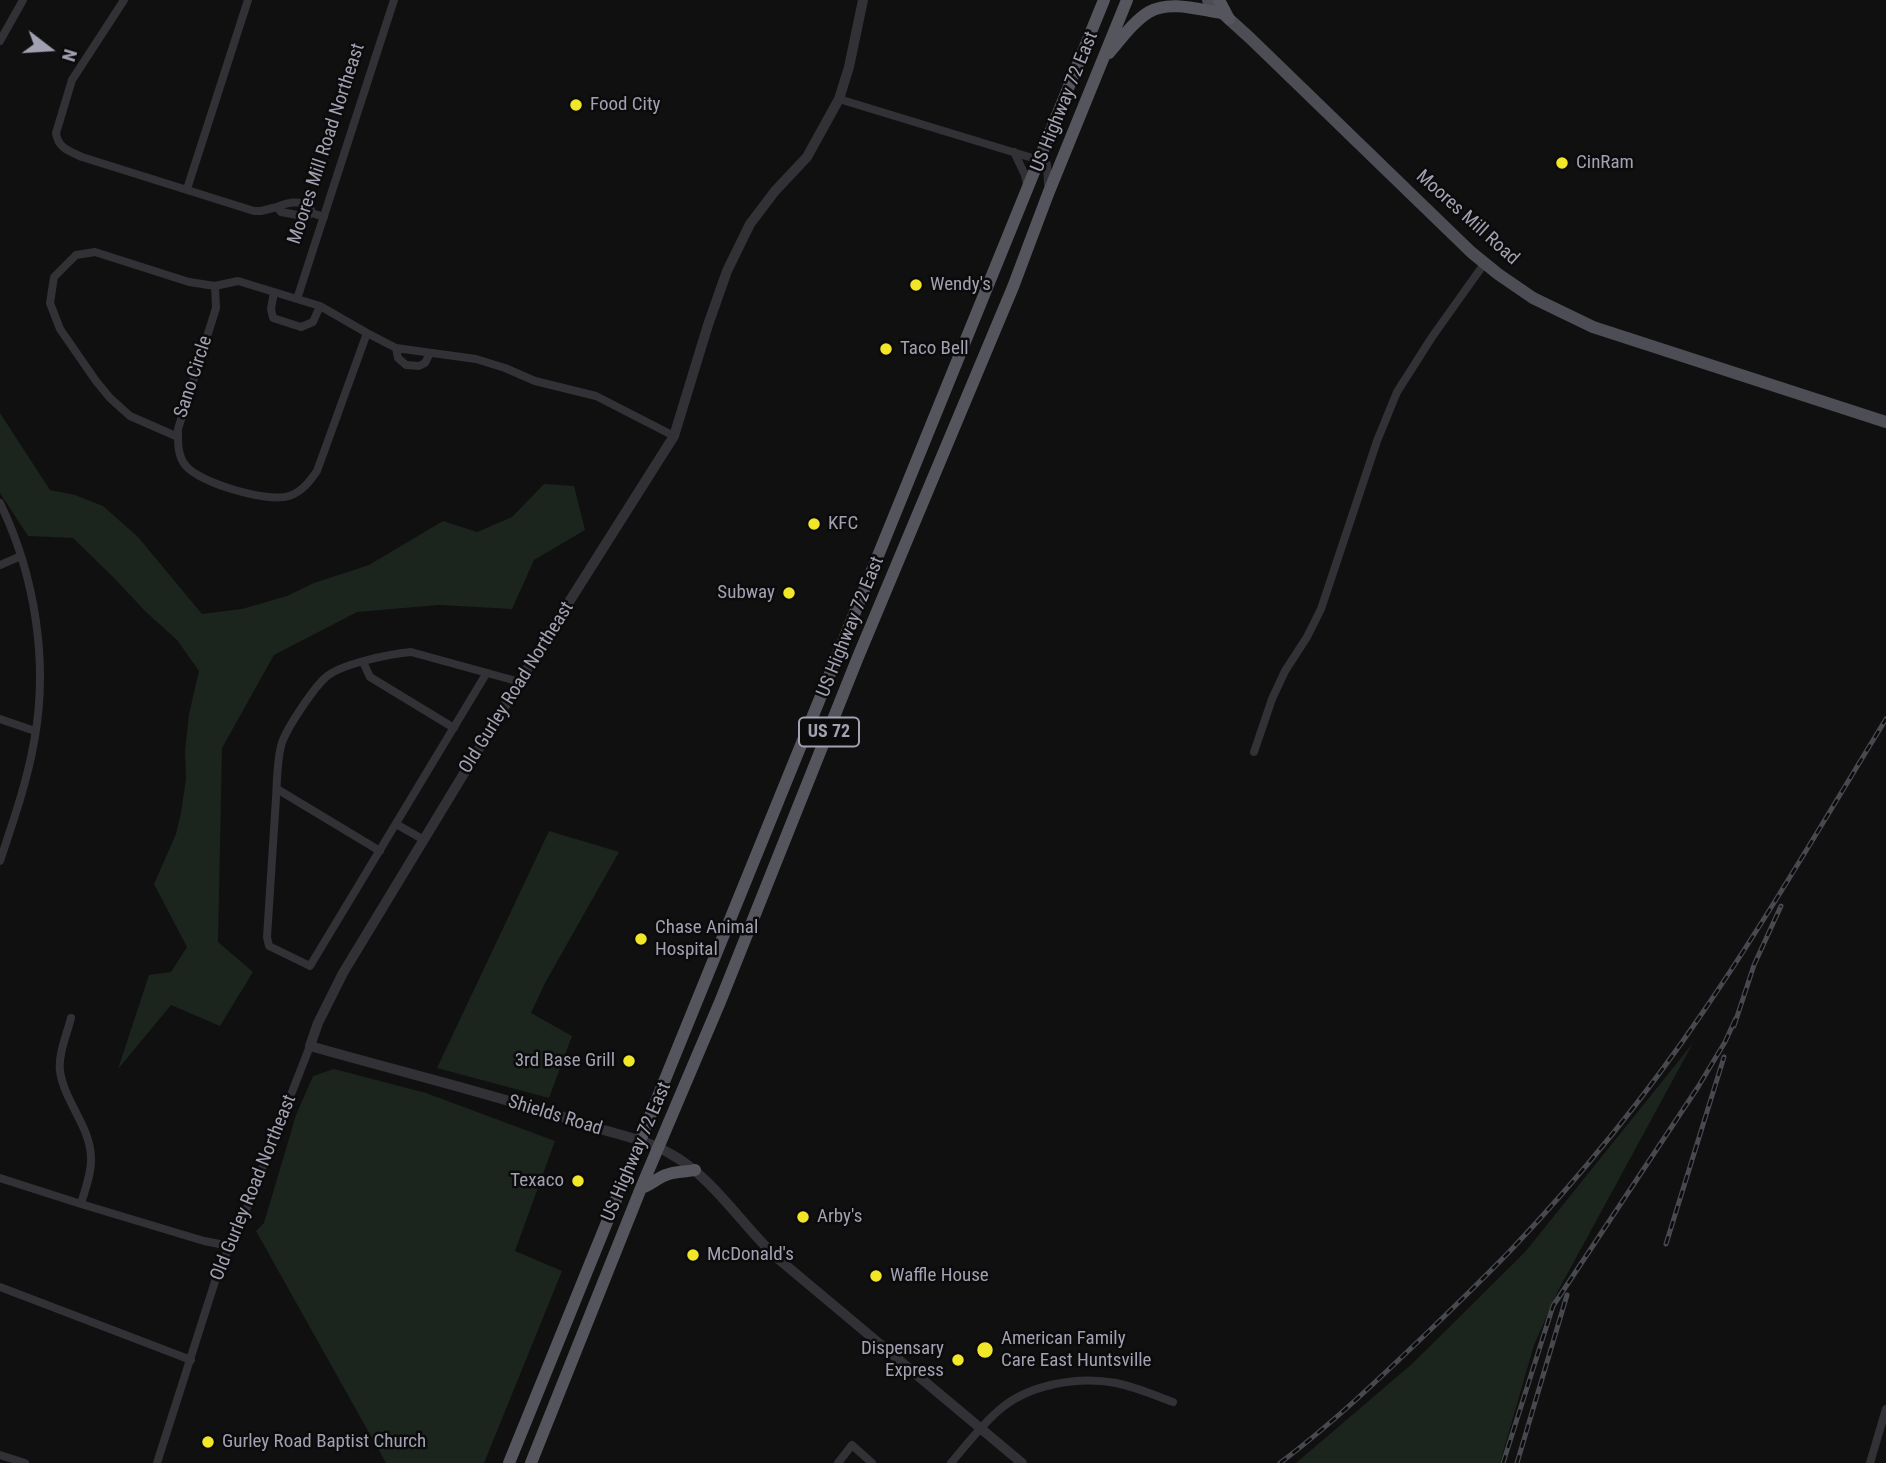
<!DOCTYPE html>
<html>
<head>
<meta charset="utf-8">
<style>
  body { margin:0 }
  #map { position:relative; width:1886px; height:1463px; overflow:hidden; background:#101011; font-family:"Roboto Condensed",sans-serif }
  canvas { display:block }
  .north { position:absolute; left:14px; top:14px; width:70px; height:70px; -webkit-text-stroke:5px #0b0b0c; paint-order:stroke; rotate:107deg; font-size:19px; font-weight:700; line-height:28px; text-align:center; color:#a1a1b2 }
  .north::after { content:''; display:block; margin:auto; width:24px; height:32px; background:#a1a1b2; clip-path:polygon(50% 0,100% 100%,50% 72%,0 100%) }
</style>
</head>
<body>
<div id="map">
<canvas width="1886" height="1463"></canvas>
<div class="north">N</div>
</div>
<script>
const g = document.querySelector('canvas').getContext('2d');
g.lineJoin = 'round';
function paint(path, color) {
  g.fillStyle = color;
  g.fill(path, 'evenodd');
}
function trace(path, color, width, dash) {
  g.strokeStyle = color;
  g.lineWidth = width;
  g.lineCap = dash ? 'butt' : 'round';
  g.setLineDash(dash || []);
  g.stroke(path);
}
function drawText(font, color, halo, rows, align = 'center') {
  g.font = font + ' "Roboto Condensed",sans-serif';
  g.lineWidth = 5;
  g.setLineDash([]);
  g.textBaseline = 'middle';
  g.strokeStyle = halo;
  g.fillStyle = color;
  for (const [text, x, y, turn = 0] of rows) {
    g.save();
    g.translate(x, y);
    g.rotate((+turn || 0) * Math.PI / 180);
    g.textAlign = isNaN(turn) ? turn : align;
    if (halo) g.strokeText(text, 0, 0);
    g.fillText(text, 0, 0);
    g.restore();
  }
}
paint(new Path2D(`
  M 0,413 L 50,490 L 75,495 L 103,506 L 138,537 L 202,614 L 242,609 L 287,596 L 314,583 L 369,565 L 443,521 L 477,532 L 512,517 L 544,484 L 574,486 L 585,530 L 534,560 L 512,609 L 439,605 L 357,612 L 274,655 L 222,748 L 218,942 L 253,972 L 220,1026 L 171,1005 L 118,1069 L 149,975 L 171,972 L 187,947 L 154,884 L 176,834 L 181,813 L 186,779 L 185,751 L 189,714 L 199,671 L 177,640 L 146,612 L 112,576 L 73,538 L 28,536 L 0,493 Z
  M 549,831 L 619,852 L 545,983 L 531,1013 L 572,1036 L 549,1098 L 437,1068 Z
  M 1693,1043 L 1558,1291 L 1534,1345 L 1500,1463 L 1296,1463 L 1413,1363 L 1525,1252 Z
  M 334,1069 L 426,1093 L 555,1141 L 515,1251 L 562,1271 L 484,1463 L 386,1463 L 256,1231 L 264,1223 L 296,1115 L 313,1076 Z`), '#1c241e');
trace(new Path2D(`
  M 124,0 L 72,80 L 56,133 C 58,148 69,151 82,157 L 254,211 L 261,211 L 277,207
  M 0,41 L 23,0
  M 839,99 L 1039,160 L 1047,164 L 1048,184
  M 1014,152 L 1025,175 L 1027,185
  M 187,189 L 248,0
  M 312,213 L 307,216 L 303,216 L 281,212 L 277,207 C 288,202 300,200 310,207 L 312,213 L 324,217
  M 215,286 L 216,308 L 178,429 C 178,441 177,456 186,466 C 200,483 268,503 289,496 C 302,492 310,481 317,471 L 367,333
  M 274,292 L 271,309 L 273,318 L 301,327 L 313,322 L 320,306
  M 297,299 L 394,0
  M 396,348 L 398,358 L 406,365 L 419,366 L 425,363 L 430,353
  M 178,437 L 130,416 L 110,398 L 96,381 L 60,329 L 50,303 L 54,277 L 76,255 L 95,252 L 189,282 L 215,286 L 238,281 L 297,299 L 320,306 L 367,333 L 396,348 L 476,359 L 505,368 L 535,381 L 596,396 L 674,436
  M 0,503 C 35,575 49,663 34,742 C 27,782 13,822 0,861
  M 0,565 L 21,556
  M 363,662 L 370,677 L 454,728
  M 486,674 L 310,966 L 269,946 L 267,937 C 270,891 273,844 276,798 C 277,783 277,753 283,740 C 289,725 313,689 325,678 C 339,664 390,654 411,652 L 520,682
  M 0,719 L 35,731
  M 1254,752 L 1272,699 L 1285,671 L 1307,637 L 1321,609 L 1377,441 L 1397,392 L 1432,337 L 1484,264
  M 277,789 L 380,851
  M 396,824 L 424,840
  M 71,1018 C 67,1034 58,1054 60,1071 C 64,1101 90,1126 91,1157 C 92,1173 85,1189 81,1204
  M 0,1178 L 81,1204 L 204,1241 L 230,1246
  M 0,1287 L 191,1360
  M 0,1455 L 25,1463
  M 157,1463 L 218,1272 L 242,1220 L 310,1046
  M 838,1463 L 852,1445 L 872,1463
  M 951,1463 C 966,1445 981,1426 998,1411 C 1028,1384 1078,1376 1116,1383 C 1136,1387 1154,1395 1173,1402
  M 1870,1463 L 1886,1409`), '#313136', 8);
trace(new Path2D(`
  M 863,0 L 849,67 L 839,99 L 807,157 L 775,191 L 750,224 L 727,271 L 708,325 L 674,436 L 543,643 L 343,973 L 318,1023 L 310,1046 C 405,1073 501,1096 594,1127 C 619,1135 646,1140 669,1153 C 712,1176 741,1224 776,1257 L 1022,1463`), '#313136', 10);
trace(new Path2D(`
  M 1208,0 L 1250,38 L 1471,252 L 1498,274 L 1533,298 L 1593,327 L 1886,422`), '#4d4d55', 12);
trace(new Path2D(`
  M 1219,0 L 1229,19
  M 1109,53 C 1121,39 1134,21 1149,12 C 1170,0 1200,10 1222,13
  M 641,1188 C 651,1185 657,1178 666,1175 C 675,1171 686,1172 695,1170
  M 509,1463 L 1104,0
  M 531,1463 L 641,1188 L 720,1002 L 858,657 L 1013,287 L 1048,194 L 1127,0`), '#55555e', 12);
const rail = new Path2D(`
  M 1734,1026 L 1754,965 L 1781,906
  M 1666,1244 L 1724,1057
  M 1280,1463 C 1332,1424 1380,1378 1427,1333 C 1455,1306 1483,1279 1510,1251 C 1580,1177 1646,1096 1703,1012 C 1768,917 1826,817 1886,719
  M 1503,1463 L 1553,1306 L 1698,1087 L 1725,1042 L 1736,1018
  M 1517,1463 L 1567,1295`);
trace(rail, '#48484f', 5);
trace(rail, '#0b0b0c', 2.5, [8]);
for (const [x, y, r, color] of [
  [576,105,7,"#f1e628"],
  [1562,163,7,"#f1e628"],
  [916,285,7,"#f1e628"],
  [886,349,7,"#f1e628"],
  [814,524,7,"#f1e628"],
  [789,593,7,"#f1e628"],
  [641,939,7,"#f1e628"],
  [629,1061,7,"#f1e628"],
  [578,1181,7,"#f1e628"],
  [803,1217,7,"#f1e628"],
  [693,1255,7,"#f1e628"],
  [876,1276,7,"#f1e628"],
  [985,1350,9,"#f1e628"],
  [958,1360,7,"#f1e628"],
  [208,1442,7,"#f1e628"]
]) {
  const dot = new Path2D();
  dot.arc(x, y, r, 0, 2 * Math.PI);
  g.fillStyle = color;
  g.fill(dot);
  trace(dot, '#0b0b0c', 2.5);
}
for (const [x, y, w] of [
  [829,732,60]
]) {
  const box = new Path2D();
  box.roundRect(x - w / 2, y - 14.5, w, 29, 5);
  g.fillStyle = '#0b0b0c';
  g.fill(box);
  trace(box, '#a1a1b2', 2);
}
drawText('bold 18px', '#a1a1b2', null, [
  ["US 72",829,732]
]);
drawText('19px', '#a1a1b2', '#0b0b0c', [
  ["US Highway 72 East",1065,102,-68],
  ["Moores Mill Road Northeast",327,144,-72],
  ["Moores Mill Road",1467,218,42],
  ["Sano Circle",194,377,-72],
  ["US Highway 72 East",851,627,-68],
  ["Old Gurley Road Northeast",517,688,-58],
  ["Shields Road",555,1116,17],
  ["US Highway 72 East",637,1152,-67],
  ["Old Gurley Road Northeast",254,1188,-68]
]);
drawText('19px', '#a1a1b2', '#0b0b0c', [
  ["Food City",590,105],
  ["CinRam",1576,163],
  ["Wendy's",930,285],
  ["Taco Bell",900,349],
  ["KFC",828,524],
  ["Subway",775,593,"right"],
  ["Chase Animal",655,928],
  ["Hospital",655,950],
  ["3rd Base Grill",615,1061,"right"],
  ["Texaco",564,1181,"right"],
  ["Arby's",817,1217],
  ["McDonald's",707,1255],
  ["Waffle House",890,1276],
  ["American Family",1001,1339],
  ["Care East Huntsville",1001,1361],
  ["Dispensary",944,1349,"right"],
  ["Express",944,1371,"right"],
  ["Gurley Road Baptist Church",222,1442]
], 'left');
</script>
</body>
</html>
